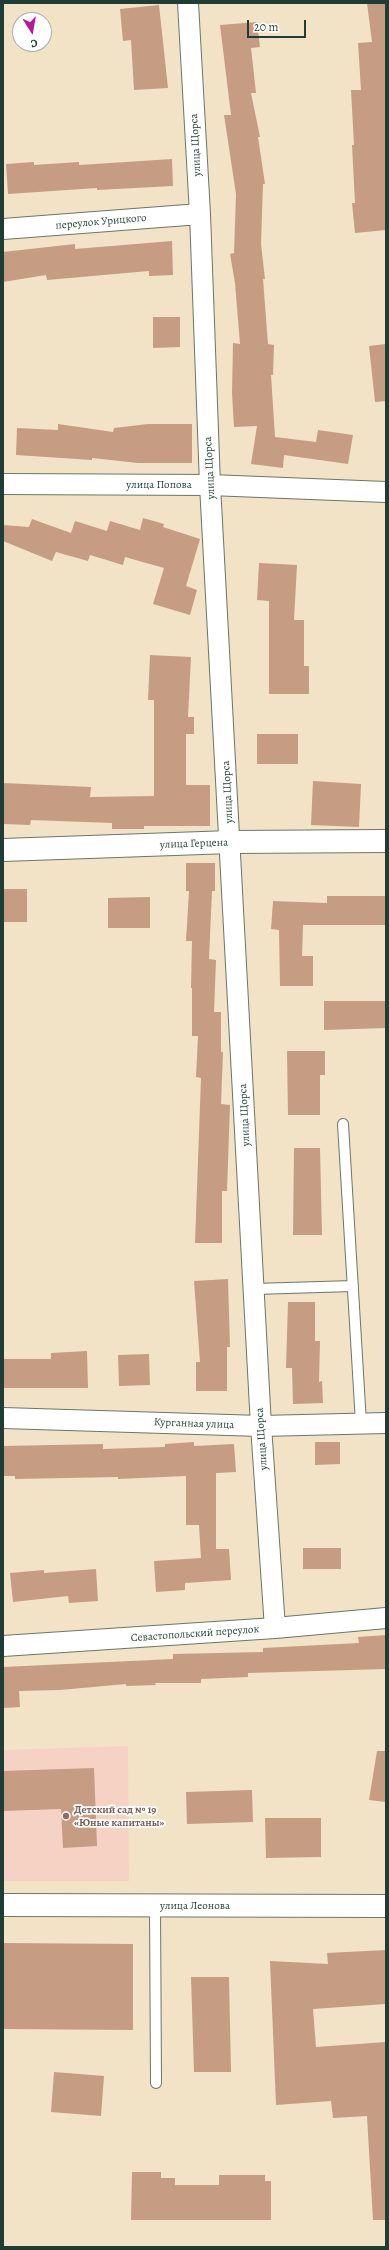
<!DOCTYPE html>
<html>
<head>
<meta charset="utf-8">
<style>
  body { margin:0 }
  #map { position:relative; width:389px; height:2250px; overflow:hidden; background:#f2e3c7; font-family:Alegreya,serif }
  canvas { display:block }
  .frame { position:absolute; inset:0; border:4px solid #1f3d34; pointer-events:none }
  .north { position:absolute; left:12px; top:12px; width:40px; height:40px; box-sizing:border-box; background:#fff; border:1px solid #a5b1ae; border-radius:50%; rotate:169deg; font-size:11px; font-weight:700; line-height:16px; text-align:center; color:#1f3d34 }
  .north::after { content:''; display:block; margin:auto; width:14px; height:18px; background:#b5179e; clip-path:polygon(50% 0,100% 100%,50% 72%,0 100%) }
  .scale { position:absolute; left:247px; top:20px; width:59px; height:18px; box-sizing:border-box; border:2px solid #1f3d34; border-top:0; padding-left:5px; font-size:12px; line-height:14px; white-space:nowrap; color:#1f3d34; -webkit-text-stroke:3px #fff; paint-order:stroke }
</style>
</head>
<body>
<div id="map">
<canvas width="389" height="2250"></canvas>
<div class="frame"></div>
<div class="north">С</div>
<div class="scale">20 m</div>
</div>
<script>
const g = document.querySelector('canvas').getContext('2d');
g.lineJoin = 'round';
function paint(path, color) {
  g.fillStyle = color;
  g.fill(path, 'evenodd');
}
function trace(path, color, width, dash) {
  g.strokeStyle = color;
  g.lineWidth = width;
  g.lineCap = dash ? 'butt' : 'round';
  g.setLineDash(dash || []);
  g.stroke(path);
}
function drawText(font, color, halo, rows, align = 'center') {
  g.font = font + ' Alegreya,serif';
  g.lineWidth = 3.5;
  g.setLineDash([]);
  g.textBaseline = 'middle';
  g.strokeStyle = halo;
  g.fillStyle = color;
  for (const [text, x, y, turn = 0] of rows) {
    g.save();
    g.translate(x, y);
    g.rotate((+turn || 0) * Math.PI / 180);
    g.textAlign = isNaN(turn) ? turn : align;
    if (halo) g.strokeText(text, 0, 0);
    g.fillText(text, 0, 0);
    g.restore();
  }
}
paint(new Path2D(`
  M 128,1746 L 129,1881 L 3,1881 L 3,1750 Z`), '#f5d2c3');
paint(new Path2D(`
  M 367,3 L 386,3 L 386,230 L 355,233 L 352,203 L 355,203 L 352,145 L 354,145 L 351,90 L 361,90 L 358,43 L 372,42 Z
  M 159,5 L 168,88 L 134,90 L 131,40 L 123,41 L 120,9 Z
  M 257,22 L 260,47 L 251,48 L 256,93 L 251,93 L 260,137 L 258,137 L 265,184 L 263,184 L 261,244 L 265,279 L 263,279 L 268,344 L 274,345 L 273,375 L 271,375 L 275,437 L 316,442 L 318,430 L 353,435 L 348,464 L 284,455 L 283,468 L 251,464 L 257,426 L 234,427 L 232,393 L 233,343 L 240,344 L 235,283 L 230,254 L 234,253 L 236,194 L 224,115 L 231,115 L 220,25 Z
  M 172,159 L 173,186 L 97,190 L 97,188 L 8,194 L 6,164 L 34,162 L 34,165 L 79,162 L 79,165 Z
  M 172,241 L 173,275 L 149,276 L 149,271 L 47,280 L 46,275 L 3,282 L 3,252 L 75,244 L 75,249 Z
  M 153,317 L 180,317 L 180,347 L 153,348 Z
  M 386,344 L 386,401 L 375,402 L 369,346 Z
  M 58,424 L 113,432 L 114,428 L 148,424 L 192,424 L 192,463 L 138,463 L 92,458 L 92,460 L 16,455 L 17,428 L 58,430 Z
  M 143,518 L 164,524 L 163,527 L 200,539 L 186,586 L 197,590 L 190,615 L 153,604 L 164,568 L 125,557 L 123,565 L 90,555 L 88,561 L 56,552 L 52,561 L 3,541 L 3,525 L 29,527 L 32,519 L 71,533 L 75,521 L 107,531 L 110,521 L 140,530 Z
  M 259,563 L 297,565 L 294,620 L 304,620 L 304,666 L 309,666 L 309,694 L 269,694 L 269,601 L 257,600 Z
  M 150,655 L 191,657 L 188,717 L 194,717 L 194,734 L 186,734 L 186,785 L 210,785 L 210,826 L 144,826 L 144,829 L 112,829 L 112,823 L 31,820 L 30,825 L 3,824 L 3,783 L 91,787 L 90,797 L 154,796 L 154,700 L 148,700 Z
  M 257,734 L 298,734 L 298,764 L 257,764 Z
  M 313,781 L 361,784 L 359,827 L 311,825 Z
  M 186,863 L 215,863 L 215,891 L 212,891 L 209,959 L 216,960 L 214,1012 L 221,1012 L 221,1052 L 223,1052 L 221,1104 L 230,1105 L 227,1191 L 222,1191 L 222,1243 L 195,1243 L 201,1078 L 196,1077 L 198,1036 L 192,1036 L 192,988 L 191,988 L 192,941 L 186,941 L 189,891 L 186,891 Z
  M 3,889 L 27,889 L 27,922 L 3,922 Z
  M 327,896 L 386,896 L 386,925 L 303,925 L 302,956 L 313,956 L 313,986 L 280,986 L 279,930 L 271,929 L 273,901 L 327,903 Z
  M 150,897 L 150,928 L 108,928 L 108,898 Z
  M 324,1001 L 386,1001 L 386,1028 L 324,1030 Z
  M 287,1051 L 325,1051 L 325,1075 L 320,1075 L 320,1115 L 288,1115 Z
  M 294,1148 L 320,1148 L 322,1235 L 293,1235 Z
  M 228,1279 L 230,1347 L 227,1347 L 227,1391 L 196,1391 L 196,1362 L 200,1362 L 194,1281 Z
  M 288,1302 L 315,1302 L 315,1341 L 320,1341 L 319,1382 L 322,1381 L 323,1403 L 293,1404 L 292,1368 L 286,1368 Z
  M 87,1351 L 88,1388 L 3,1388 L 3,1359 L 51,1359 L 51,1353 Z
  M 149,1354 L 150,1385 L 119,1386 L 118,1355 Z
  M 194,1442 L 194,1446 L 234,1444 L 236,1472 L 216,1473 L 216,1549 L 229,1549 L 231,1580 L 185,1583 L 185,1590 L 156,1592 L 154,1561 L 201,1558 L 199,1525 L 186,1525 L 186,1476 L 118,1479 L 118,1477 L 15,1479 L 15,1476 L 3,1476 L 3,1446 L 103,1444 L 103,1449 L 165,1447 L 165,1444 Z
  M 315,1442 L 340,1442 L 340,1464 L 315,1465 Z
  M 303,1548 L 341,1548 L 341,1569 L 303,1569 Z
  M 96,1569 L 98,1601 L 69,1603 L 68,1596 L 13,1602 L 10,1573 L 44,1570 L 44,1573 Z
  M 386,1635 L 386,1669 L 248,1673 L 248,1677 L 201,1679 L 201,1683 L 155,1683 L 156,1685 L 126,1686 L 126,1684 L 60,1690 L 19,1691 L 20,1707 L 3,1708 L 3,1667 L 173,1659 L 173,1654 L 263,1652 L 263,1648 L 359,1643 L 358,1637 Z
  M 377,1751 L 386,1751 L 386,1802 L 369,1800 Z
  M 94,1768 L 97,1846 L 63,1848 L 61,1809 L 3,1811 L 3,1771 Z
  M 252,1790 L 253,1822 L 187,1824 L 186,1792 Z
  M 265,1818 L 321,1818 L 321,1857 L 266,1858 Z
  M 3,1943 L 133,1944 L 133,2030 L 3,2029 Z
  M 386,1950 L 386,2004 L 313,2009 L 316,2047 L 386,2042 L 386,2220 L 373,2220 L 367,2116 L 333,2118 L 331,2101 L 276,2105 L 270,1961 L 328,1964 L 327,1953 Z
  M 191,1977 L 229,1977 L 231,2072 L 194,2072 Z
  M 54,2072 L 104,2076 L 101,2116 L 51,2112 Z
  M 132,2172 L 161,2172 L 161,2178 L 175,2178 L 175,2185 L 219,2185 L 219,2175 L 265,2175 L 265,2181 L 271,2181 L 271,2220 L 131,2220 Z`), '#c69c83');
const lane = new Path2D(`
  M 343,1124 L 361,1423
  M 254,1289 L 353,1286
  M 155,1905 L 156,2083`);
const street = new Path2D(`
  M 188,3 L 200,214 L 210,485 L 261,1426 L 275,1628
  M 3,229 L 200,214
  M 3,484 L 210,485 L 386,492
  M 3,1418 L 261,1426 L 386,1423
  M 3,1646 L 275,1628 L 386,1618`);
const secondary = new Path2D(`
  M 3,850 L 231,842 L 386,841
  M 3,1905 L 386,1906`);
trace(lane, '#697767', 12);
trace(street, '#697767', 22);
trace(secondary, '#697767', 24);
trace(lane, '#fff', 10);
trace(street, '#fff', 20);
trace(secondary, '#fff', 22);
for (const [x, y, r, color] of [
  [66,1816,4,"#8d6e63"]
]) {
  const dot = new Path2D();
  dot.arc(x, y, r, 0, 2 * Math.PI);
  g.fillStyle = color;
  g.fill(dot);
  trace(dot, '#fff', 1.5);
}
drawText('11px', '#1f3d34', '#fff', [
  ["улица Щорса",196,145,-93],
  ["переулок Урицкого",101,222,-5],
  ["улица Щорса",210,468,-93],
  ["улица Попова",159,485],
  ["улица Щорса",228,792,-93],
  ["улица Герцена",194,844,-2],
  ["улица Щорса",245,1115,-93],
  ["Курганная улица",194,1424,2],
  ["улица Щорса",262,1439,-94],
  ["Севастопольский переулок",195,1634,-4],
  ["улица Леонова",195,1906]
]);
drawText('bold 11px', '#785e54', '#fff', [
  ["Детский сад № 19",74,1810],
  ["«Юные капитаны»",74,1823]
], 'left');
</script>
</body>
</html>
